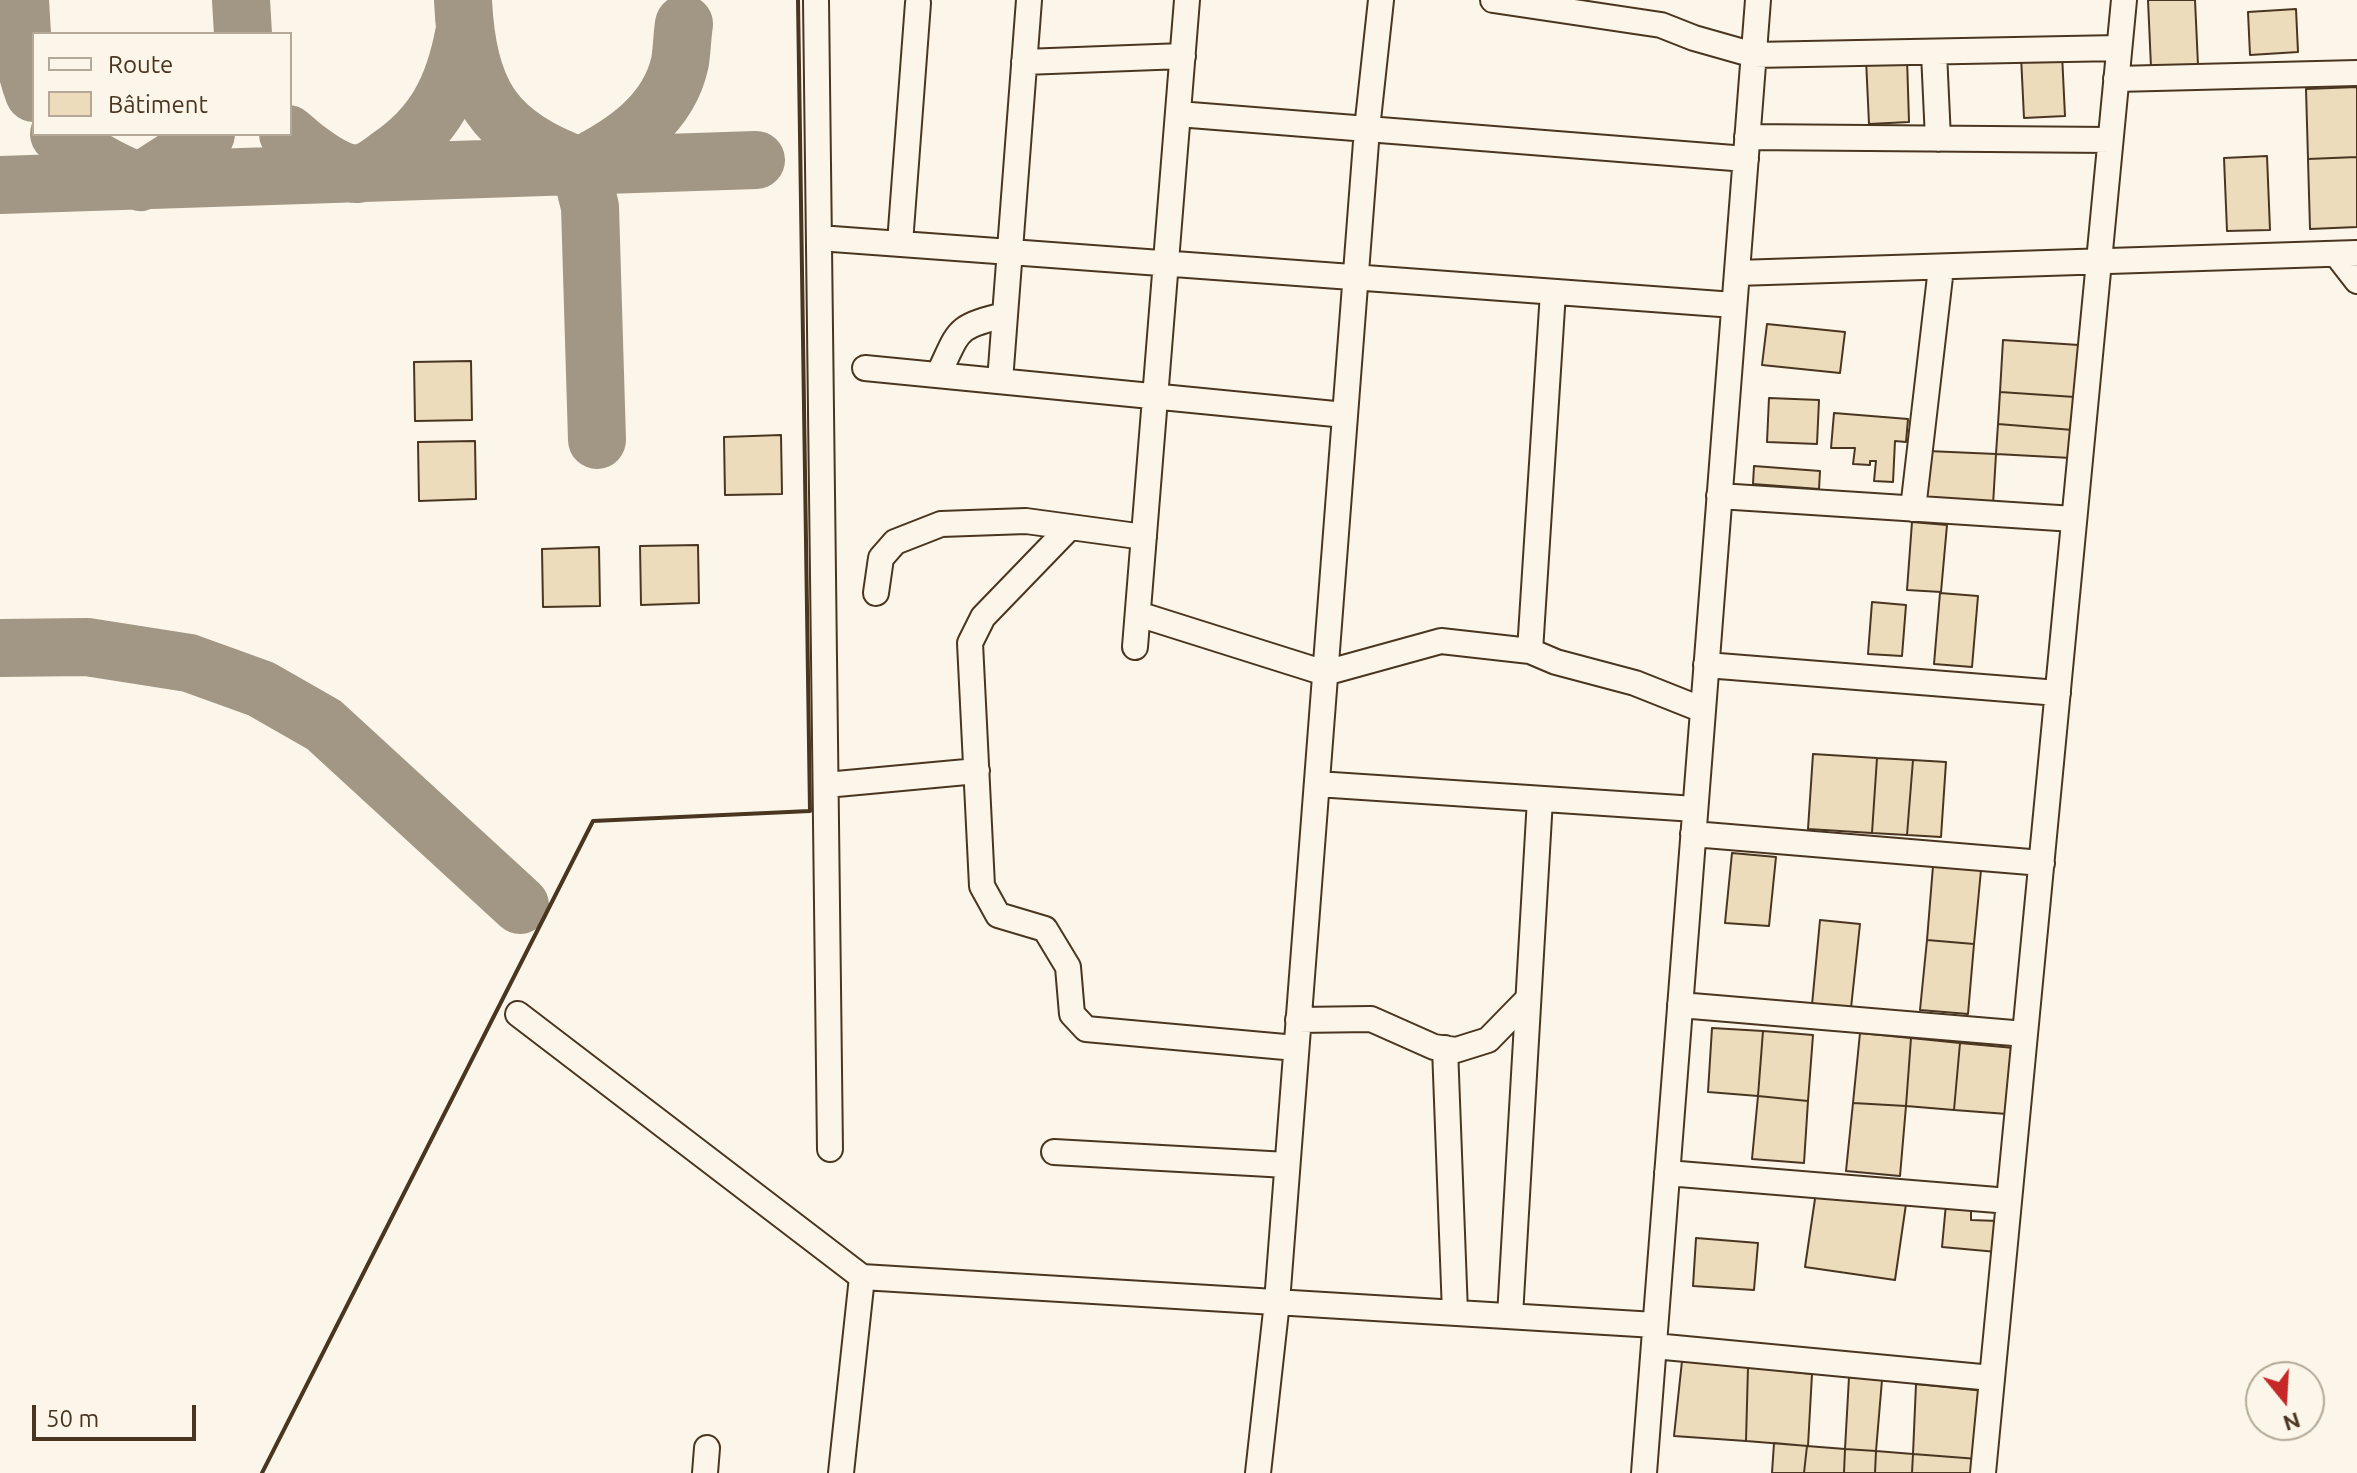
<!DOCTYPE html>
<html>
<head>
<meta charset="utf-8">
<style>
  body { margin:0 }
  #map { position:relative; width:2357px; height:1473px; overflow:hidden; background:#fbf6e9; font-family:Ubuntu,sans-serif }
  canvas { display:block }
  .legend { position:absolute; left:32px; top:32px; width:260px; height:104px; box-sizing:border-box; background:#fbf6e9; border:2px solid #b4a999; margin:0; padding:10px 14px; list-style:none; font-size:24px; color:#4a3520 }
  .legend li { display:flex; align-items:center; gap:16px; height:40px }
  .legend b { width:40px; border:2px solid #b4a999 }
  .north { position:absolute; left:2245px; top:1361px; width:80px; height:80px; box-sizing:border-box; background:#fbf6e9; border:2px solid #b4a999; border-radius:50%; rotate:162deg; font-size:22px; font-weight:700; line-height:32px; text-align:center; color:#4a3520 }
  .north::after { content:''; display:block; margin:auto; width:28px; height:36px; background:#c62828; clip-path:polygon(50% 0,100% 100%,50% 72%,0 100%) }
  .scale { position:absolute; left:32px; top:1405px; width:164px; height:36px; box-sizing:border-box; border:4px solid #4a3520; border-top:0; padding-left:10px; font-size:24px; line-height:28px; white-space:nowrap; color:#4a3520; -webkit-text-stroke:6px #fbf6e9; paint-order:stroke }
</style>
</head>
<body>
<div id="map">
<canvas width="2357" height="1473"></canvas>
<ul class="legend">
<li><b style="height:10px;background:#fbf6e9"></b>Route</li>
<li><b style="height:22px;background:#ecdcbc"></b>Bâtiment</li>
</ul>
<div class="north">N</div>
<div class="scale">50 m</div>
</div>
<script>
const g = document.querySelector('canvas').getContext('2d');
g.lineJoin = 'round';
function trace(path, color, width, dash) {
  g.strokeStyle = color;
  g.lineWidth = width;
  g.lineCap = dash ? 'butt' : 'round';
  g.setLineDash(dash || []);
  g.stroke(path);
}
function paint(path, color) {
  g.fillStyle = color;
  g.fill(path, 'evenodd');
}
trace(new Path2D(`
  M 20,0 C 22,32 22,63 34,93
  M 241,0 L 243,34
  M 463,0 C 467,91 493,135 580,166 C 624,144 669,114 680,62 C 682,50 682,37 684,24
  M 59,134 C 84,156 109,170 140,182 L 196,146 L 206,134
  M 288,134 C 302,147 337,175 357,174 C 368,173 381,163 389,157 C 435,126 454,87 464,34
  M 580,166 L 590,207 L 597,440
  M 0,185 L 756,160
  M 0,648 L 87,647 L 189,663 L 261,689 L 324,725 L 520,905`), '#a29684', 58);
const building = new Path2D(`
  M 2148,0 L 2195,0 L 2198,65 L 2151,67 Z
  M 2296,9 L 2298,52 L 2250,55 L 2248,12 Z
  M 2062,54 L 2065,116 L 2024,118 L 2021,56 Z
  M 1907,58 L 1909,122 L 1869,124 L 1866,59 Z
  M 2357,87 L 2357,157 L 2308,159 L 2306,89 Z
  M 2267,156 L 2270,230 L 2227,231 L 2224,158 Z
  M 2357,157 L 2357,227 L 2310,229 L 2308,159 Z
  M 1767,324 L 1845,332 L 1840,373 L 1762,365 Z
  M 2003,340 L 2079,345 L 2075,397 L 2000,392 Z
  M 471,361 L 472,420 L 415,421 L 414,362 Z
  M 2000,392 L 2075,397 L 2073,430 L 1998,424 Z
  M 1769,398 L 1819,400 L 1817,444 L 1767,442 Z
  M 1834,413 L 1908,419 L 1906,442 L 1895,441 L 1893,482 L 1874,481 L 1876,461 L 1870,461 L 1870,465 L 1853,464 L 1855,448 L 1831,448 Z
  M 1998,424 L 2073,430 L 2071,458 L 1996,454 Z
  M 781,435 L 782,494 L 725,495 L 724,437 Z
  M 475,441 L 476,499 L 419,501 L 418,442 Z
  M 1928,451 L 1996,454 L 1993,505 L 1925,502 Z
  M 1754,466 L 1820,471 L 1819,489 L 1753,484 Z
  M 1912,522 L 1947,525 L 1941,592 L 1907,590 Z
  M 698,545 L 699,603 L 641,605 L 640,546 Z
  M 599,547 L 600,606 L 543,607 L 542,549 Z
  M 1940,593 L 1978,596 L 1972,667 L 1934,664 Z
  M 1872,602 L 1906,605 L 1902,656 L 1868,654 Z
  M 1813,754 L 1877,758 L 1872,833 L 1808,829 Z
  M 1877,758 L 1913,760 L 1907,835 L 1872,833 Z
  M 1913,760 L 1946,762 L 1941,837 L 1907,835 Z
  M 1732,853 L 1776,857 L 1769,926 L 1725,923 Z
  M 1933,866 L 1981,870 L 1974,944 L 1927,940 Z
  M 1820,920 L 1860,924 L 1851,1008 L 1812,1005 Z
  M 1927,940 L 1974,944 L 1968,1014 L 1920,1010 Z
  M 1712,1028 L 1763,1031 L 1758,1096 L 1708,1092 Z
  M 1763,1031 L 1813,1035 L 1808,1101 L 1758,1096 Z
  M 1860,1033 L 1911,1038 L 1906,1106 L 1853,1103 Z
  M 1911,1038 L 1960,1043 L 1954,1110 L 1906,1106 Z
  M 1960,1043 L 2014,1048 L 2007,1114 L 1954,1110 Z
  M 1758,1096 L 1808,1101 L 1804,1163 L 1752,1159 Z
  M 1853,1103 L 1906,1106 L 1900,1176 L 1846,1171 Z
  M 1816,1192 L 1906,1204 L 1895,1280 L 1805,1267 Z
  M 1946,1204 L 1971,1207 L 1971,1220 L 1998,1221 L 1997,1252 L 1942,1247 Z
  M 1696,1238 L 1758,1243 L 1754,1290 L 1693,1286 Z
  M 1682,1361 L 1748,1367 L 1746,1441 L 1674,1436 Z
  M 1748,1367 L 1812,1374 L 1808,1446 L 1746,1441 Z
  M 1849,1377 L 1882,1380 L 1876,1451 L 1845,1449 Z
  M 1916,1384 L 1985,1391 L 1978,1459 L 1913,1454 Z
  M 1774,1443 L 1807,1446 L 1804,1473 L 1772,1473 Z
  M 1807,1446 L 1845,1449 L 1844,1473 L 1804,1473 Z
  M 1845,1449 L 1876,1451 L 1875,1473 L 1844,1473 Z
  M 1876,1451 L 1913,1454 L 1912,1473 L 1875,1473 Z
  M 1913,1454 L 1978,1459 L 1977,1473 L 1912,1473 Z`);
paint(building, '#ecdcbc');
trace(building, '#4a3520', 2);
const minor = new Path2D(`
  M 816,0 L 830,1149
  M 1493,0 L 1661,25 L 1694,38 L 1754,55 L 2119,48
  M 1934,53 L 1938,139
  M 1024,62 L 1183,56
  M 2116,79 L 2357,73
  M 1178,114 L 1746,159
  M 1747,137 L 2110,140
  M 819,238 L 1734,305
  M 900,243 L 918,3
  M 2336,254 L 2357,281
  M 1737,273 L 2357,253
  M 865,368 L 1345,415
  M 938,375 C 960,330 954,327 1005,315
  M 1000,381 L 1029,0
  M 1719,496 L 2074,519
  M 1913,509 L 1941,268
  M 1070,527 L 983,617 L 970,643 L 982,886 L 998,915 L 1045,929 L 1068,967 L 1072,1014 L 1086,1029 L 1296,1048
  M 876,593 L 881,558 L 895,542 L 941,524 L 1026,521 L 1144,537
  M 1138,614 L 1325,673 L 1441,641 L 1530,651 L 1556,662 L 1635,683 L 1703,710
  M 1135,647 L 1187,0
  M 1530,651 L 1553,292
  M 1706,665 L 2058,693
  M 1317,784 L 1695,809
  M 826,785 L 977,771
  M 1693,834 L 2042,863
  M 1680,1005 L 2025,1034
  M 518,1014 L 862,1277 L 1655,1325
  M 1298,1020 L 1371,1019 L 1434,1047 L 1456,1050 L 1488,1040 L 1528,999
  M 1445,1048 L 1455,1313
  M 1054,1152 L 1287,1165
  M 1667,1173 L 2009,1201
  M 1510,1316 L 1540,799
  M 1654,1346 L 1992,1378
  M 705,1473 L 707,1448
  M 841,1473 L 862,1277
  M 1258,1473 L 1277,1302 L 1367,129 L 1381,0
  M 1644,1473 L 1758,0
  M 1983,1473 L 2124,0`);
trace(minor, '#4a3520', 28);
trace(minor, '#fbf6e9', 24);
trace(new Path2D(`
  M 262,1473 L 593,821 L 810,811 L 798,0`), '#4a3520', 4);
</script>
</body>
</html>
